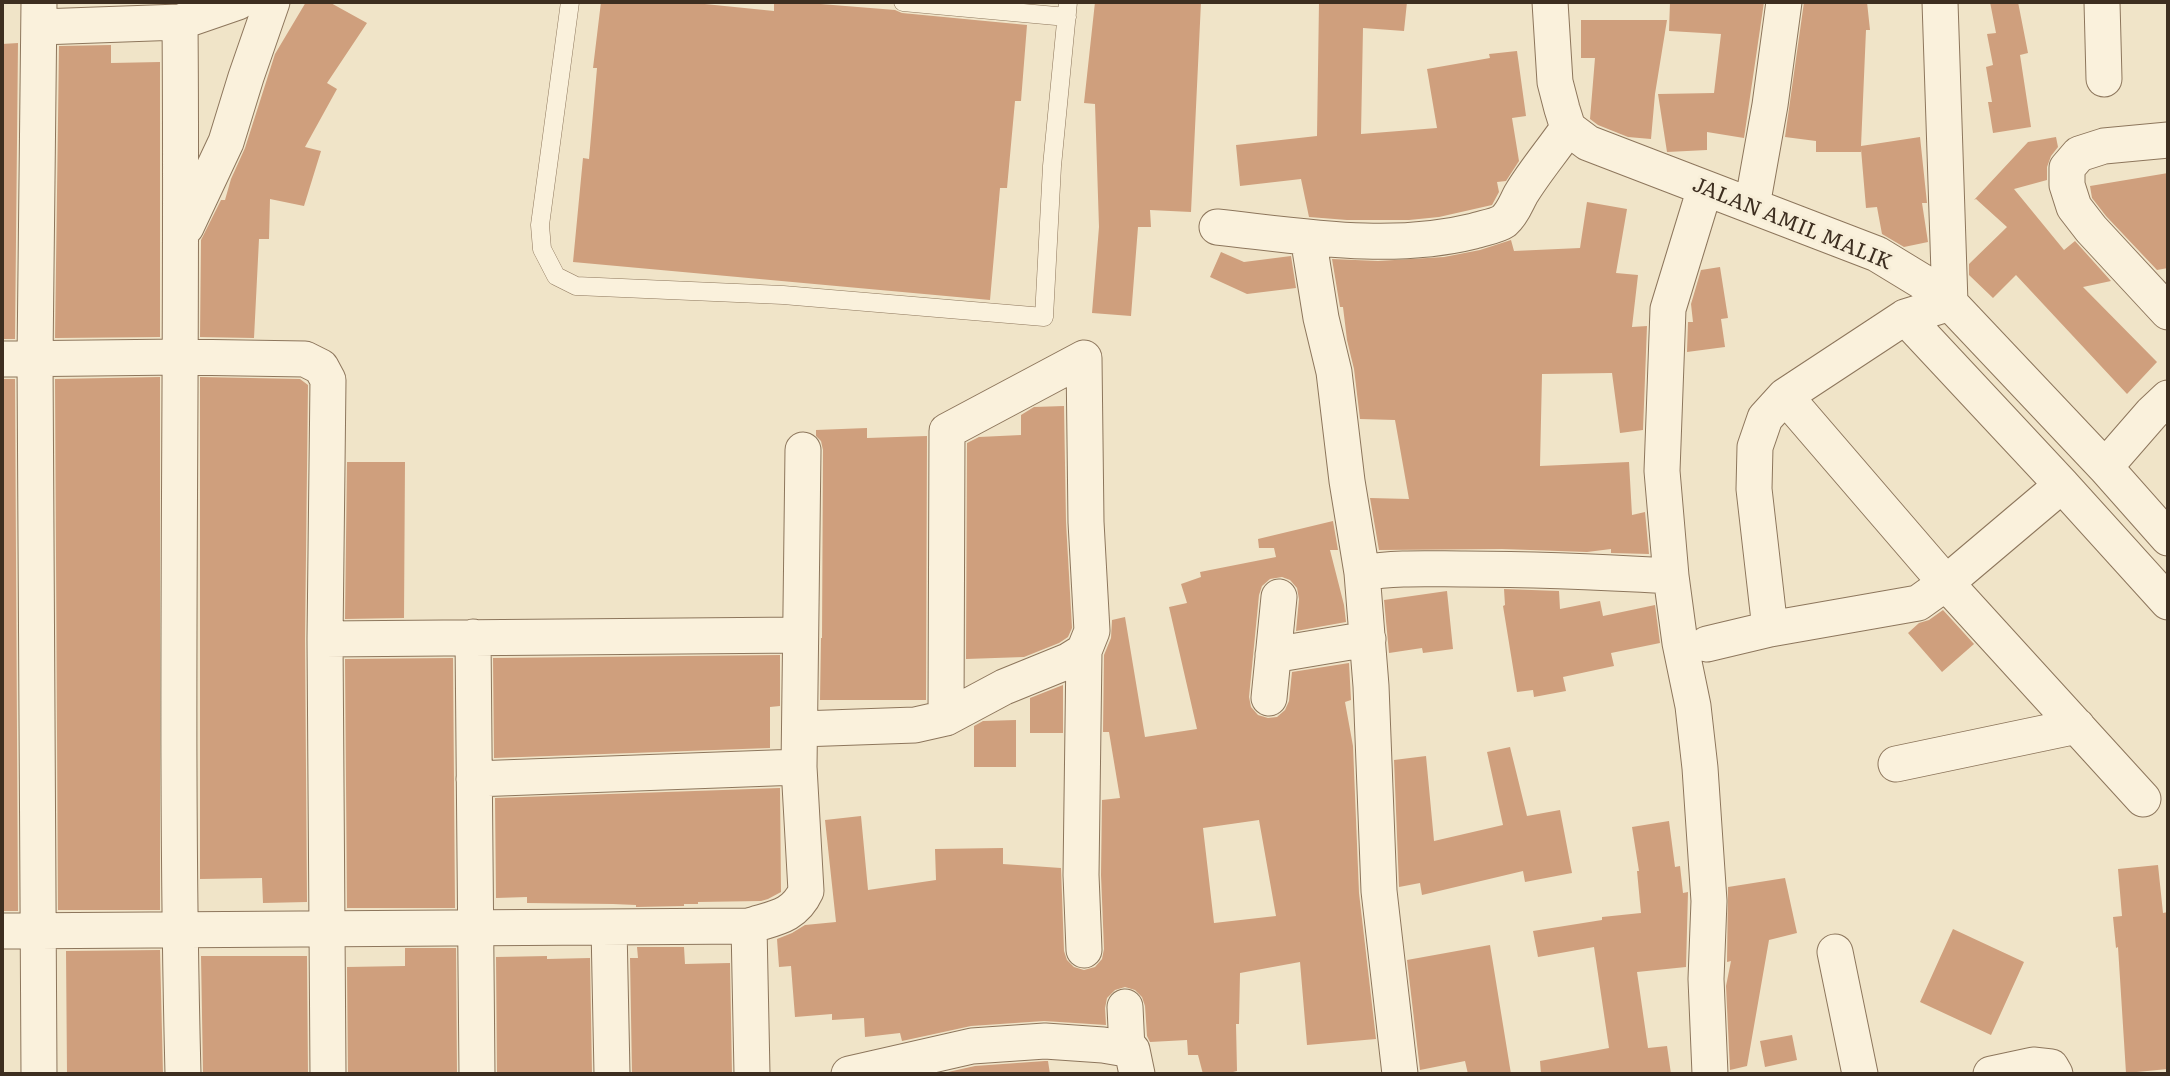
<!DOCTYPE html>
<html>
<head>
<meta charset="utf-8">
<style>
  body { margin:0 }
  #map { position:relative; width:2170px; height:1076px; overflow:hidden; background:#f0e4c8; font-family:Literata,serif }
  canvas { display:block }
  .frame { position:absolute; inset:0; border:4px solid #3d2e20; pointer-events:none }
</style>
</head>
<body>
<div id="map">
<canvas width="2170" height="1076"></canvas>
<div class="frame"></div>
</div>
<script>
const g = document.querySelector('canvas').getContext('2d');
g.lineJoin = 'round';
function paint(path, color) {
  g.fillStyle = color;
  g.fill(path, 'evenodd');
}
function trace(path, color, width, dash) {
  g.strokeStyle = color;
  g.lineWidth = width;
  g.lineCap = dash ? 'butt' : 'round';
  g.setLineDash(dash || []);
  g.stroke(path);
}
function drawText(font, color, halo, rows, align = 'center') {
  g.font = font + ' Literata,serif';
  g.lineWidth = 6;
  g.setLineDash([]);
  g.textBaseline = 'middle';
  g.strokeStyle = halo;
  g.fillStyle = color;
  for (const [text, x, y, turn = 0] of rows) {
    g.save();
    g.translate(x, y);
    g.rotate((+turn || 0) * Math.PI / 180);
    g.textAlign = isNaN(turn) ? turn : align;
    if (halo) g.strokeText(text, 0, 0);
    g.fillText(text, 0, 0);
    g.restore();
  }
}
paint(new Path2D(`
  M 306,2 L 329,2 L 367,23 L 327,83 L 337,89 L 305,147 L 321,151 L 304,206 L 270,199 L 269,239 L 259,239 L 254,338 L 200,337 L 201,240 L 221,200 L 225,200 L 231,179 L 245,148 L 275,54 Z
  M 601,2 L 695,2 L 695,3 L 774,11 L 774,2 L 796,2 L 895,10 L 902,13 L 1027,25 L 1021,101 L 1015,101 L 1007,188 L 1000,188 L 990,300 L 573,262 L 583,158 L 589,159 L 597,68 L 593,68 Z
  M 1095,2 L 1201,2 L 1191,212 L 1150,210 L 1151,227 L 1138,227 L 1131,316 L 1092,313 L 1099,227 L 1095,104 L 1084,103 Z
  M 1319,2 L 1407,2 L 1404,31 L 1363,28 L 1361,134 L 1437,128 L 1427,69 L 1490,58 L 1489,54 L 1517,51 L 1526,116 L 1512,118 L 1519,161 L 1506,181 L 1497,182 L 1499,192 L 1492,205 L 1439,217 L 1409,220 L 1347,220 L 1309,217 L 1301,179 L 1240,186 L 1236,145 L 1317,136 Z
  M 1670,2 L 1764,2 L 1744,138 L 1707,132 L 1707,150 L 1667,152 L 1658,94 L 1714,93 L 1721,34 L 1669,31 Z
  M 1804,2 L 1867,2 L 1870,30 L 1866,30 L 1861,146 L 1920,137 L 1927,203 L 1922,203 L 1928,242 L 1904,247 L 1882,234 L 1877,207 L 1866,208 L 1861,149 L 1861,152 L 1816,152 L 1816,141 L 1785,137 Z
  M 1990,2 L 2018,2 L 2028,53 L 2020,55 L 2031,127 L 1993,133 L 1988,102 L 1992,102 L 1986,67 L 1993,65 L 1987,34 L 1996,33 Z
  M 1581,20 L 1667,20 L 1655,94 L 1651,139 L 1628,137 L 1598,125 L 1590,119 L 1595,58 L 1581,58 Z
  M 18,43 L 15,339 L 2,339 L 2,44 Z
  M 111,45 L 111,63 L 160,62 L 160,337 L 55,338 L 59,46 Z
  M 2056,137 L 2058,147 L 2051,156 L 2047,167 L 2047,180 L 2014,189 L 2064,250 L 2075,241 L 2111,281 L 2083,287 L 2157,362 L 2127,394 L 2016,275 L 1993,298 L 1969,275 L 1969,264 L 2007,227 L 1976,199 L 1974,200 L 2028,142 Z
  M 2168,173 L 2168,268 L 2157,270 L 2106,216 L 2092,198 L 2090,186 Z
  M 1587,202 L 1627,209 L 1616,273 L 1638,275 L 1632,327 L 1647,326 L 1643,430 L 1620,433 L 1612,373 L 1542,374 L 1540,466 L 1629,462 L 1632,515 L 1645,512 L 1649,554 L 1611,553 L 1611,549 L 1587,552 L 1502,549 L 1379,550 L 1370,498 L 1409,499 L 1395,420 L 1360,419 L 1354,369 L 1347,340 L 1343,307 L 1340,307 L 1332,259 L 1378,261 L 1444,257 L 1480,250 L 1511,240 L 1514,251 L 1580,248 Z
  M 1221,252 L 1244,262 L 1291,256 L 1296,288 L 1247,294 L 1210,277 Z
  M 1720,267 L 1728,318 L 1721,319 L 1725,347 L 1687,352 L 1688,322 L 1693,322 L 1691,304 L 1701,270 Z
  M 160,377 L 160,910 L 58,910 L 55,379 Z
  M 200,377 L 300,379 L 308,385 L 305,639 L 307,902 L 263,903 L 262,878 L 200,879 Z
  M 2,379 L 15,379 L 18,911 L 2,911 Z
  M 1064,406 L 1066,522 L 1072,628 L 1068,637 L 1059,643 L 1024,657 L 966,659 L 967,443 L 979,437 L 1021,435 L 1021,415 L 1034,407 Z
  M 867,428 L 867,438 L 927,436 L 926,700 L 820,700 L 821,638 L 822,638 L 823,450 L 821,441 L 816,436 L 816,430 Z
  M 347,462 L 405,462 L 404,618 L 345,619 Z
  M 1333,521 L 1338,550 L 1330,550 L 1344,605 L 1346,622 L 1296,631 L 1299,599 L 1297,588 L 1290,580 L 1282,577 L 1270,579 L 1262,586 L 1259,595 L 1249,697 L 1251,707 L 1258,715 L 1268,718 L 1277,717 L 1285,710 L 1289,701 L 1292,672 L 1349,663 L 1351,700 L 1345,702 L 1353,746 L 1359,893 L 1376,1039 L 1307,1045 L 1300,962 L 1240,973 L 1239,1024 L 1236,1024 L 1237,1071 L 1225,1074 L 1203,1074 L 1198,1055 L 1188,1055 L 1187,1040 L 1150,1042 L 1147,1036 L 1145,1006 L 1142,997 L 1135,990 L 1125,987 L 1115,990 L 1107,998 L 1105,1008 L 1106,1025 L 1044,1021 L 971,1026 L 902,1041 L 900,1033 L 865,1037 L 864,1018 L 832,1020 L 832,1014 L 795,1017 L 791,966 L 779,967 L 777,939 L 792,933 L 805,925 L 836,922 L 825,820 L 861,816 L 868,890 L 936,880 L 935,849 L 1003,848 L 1003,864 L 1061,868 L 1064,951 L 1067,960 L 1074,967 L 1084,970 L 1095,967 L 1102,959 L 1104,949 L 1101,875 L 1102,800 L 1120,798 L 1109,732 L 1103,732 L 1104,655 L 1111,638 L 1112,620 L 1125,617 L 1145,737 L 1197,729 L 1169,607 L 1187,603 L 1181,584 L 1201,577 L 1200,572 L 1276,557 L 1274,548 L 1259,548 L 1258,539 ZM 1259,820 L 1276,916 L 1214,923 L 1203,828 Z
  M 1504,589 L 1559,591 L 1560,609 L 1600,601 L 1603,616 L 1655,605 L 1660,643 L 1611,653 L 1614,666 L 1563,677 L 1566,691 L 1534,697 L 1533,690 L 1517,692 L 1503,606 L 1505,605 Z
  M 1447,591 L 1453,649 L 1423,653 L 1422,648 L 1389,653 L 1384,600 Z
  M 1943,610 L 1974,644 L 1942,672 L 1908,633 L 1919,623 L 1929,620 Z
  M 780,655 L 780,706 L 770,707 L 770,748 L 494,758 L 493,658 Z
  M 453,658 L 455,908 L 347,908 L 345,659 Z
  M 1063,685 L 1063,733 L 1030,733 L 1030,698 Z
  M 1016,720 L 1016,767 L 974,767 L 974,726 L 983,721 Z
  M 1510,747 L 1527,816 L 1560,810 L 1572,873 L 1525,882 L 1523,871 L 1422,895 L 1420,883 L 1399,887 L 1394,760 L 1426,756 L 1434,841 L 1503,825 L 1487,752 Z
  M 780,788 L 781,892 L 768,899 L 761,901 L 698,902 L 698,904 L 684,904 L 684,906 L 636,907 L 636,905 L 613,904 L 527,903 L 527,897 L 496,898 L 495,798 Z
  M 1669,821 L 1675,867 L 1680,866 L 1683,893 L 1688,892 L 1686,967 L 1637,972 L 1648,1048 L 1667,1046 L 1671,1074 L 1541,1074 L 1540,1061 L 1609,1048 L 1594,947 L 1538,957 L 1533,931 L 1602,920 L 1602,917 L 1641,913 L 1637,871 L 1639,871 L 1632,827 Z
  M 2158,865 L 2163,913 L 2168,912 L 2168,1069 L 2126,1073 L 2118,947 L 2116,948 L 2113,917 L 2122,916 L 2118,869 Z
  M 1785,878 L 1797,933 L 1769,940 L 1747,1066 L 1730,1070 L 1726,986 L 1731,961 L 1727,962 L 1728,887 Z
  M 1953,929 L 2024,962 L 1991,1035 L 1920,1002 Z
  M 1490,945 L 1511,1074 L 1468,1074 L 1465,1061 L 1420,1070 L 1407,960 Z
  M 637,947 L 684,947 L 685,964 L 730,963 L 732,1074 L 632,1074 L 630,958 L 638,958 Z
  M 405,948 L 456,948 L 457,1074 L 348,1074 L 347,967 L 405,966 Z
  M 160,950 L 163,1074 L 67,1074 L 66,951 Z
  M 201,956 L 307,956 L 308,1074 L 203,1074 Z
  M 547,956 L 547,959 L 590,958 L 592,1074 L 497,1074 L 496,957 Z
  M 1792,1035 L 1797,1060 L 1765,1067 L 1760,1041 Z
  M 1045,1061 L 1048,1061 L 1050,1074 L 939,1074 L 975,1066 Z`), '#cf9f7d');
const lane = new Path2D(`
  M 570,2 L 540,225 L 542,249 L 556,276 L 576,286 L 783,295 L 1044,317 L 1052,166 L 1068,2
  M 903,2 L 1067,17`);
const street = new Path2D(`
  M 1550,2 L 1555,82 L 1562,109 L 1568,128 L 1588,143 L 1877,254 L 1923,282 L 1950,303 L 2105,467 L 2168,538
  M 2102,2 L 2104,79
  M 180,22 C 183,373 174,724 183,1074
  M 40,27 L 180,22 L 238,2
  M 2168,140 L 2104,146 L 2079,154 L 2067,168 L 2067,185 L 2074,207 L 2091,229 L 2168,312
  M 1705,188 L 1668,309 L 1662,471 L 1671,576 L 1680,643 L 1693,706 L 1700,768 L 1709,901 L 1706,979 L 1710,1074
  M 1752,206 L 1770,105 L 1784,2
  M 186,227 L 226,142 L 246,77 L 272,2
  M 1217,227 C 1301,236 1390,252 1474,231 C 1483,228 1497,226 1504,221 C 1513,213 1516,203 1521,194 C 1535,171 1553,150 1568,128
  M 1308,237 L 1321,318 L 1334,372 L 1347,481 L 1362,573
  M 2,359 L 181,357 L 305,359 L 321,367 L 328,380 L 325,639 L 328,1074
  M 1785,396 L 1946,583 L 2062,485 L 1905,317
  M 2105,467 L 2152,413 L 2168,398
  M 2062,485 L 2168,602
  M 1770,629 L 1918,603 L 1946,583 L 2143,799
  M 473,637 L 477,1074
  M 325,639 L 800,635
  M 1707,644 L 1770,629 L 1754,489 L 1755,447 L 1765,418 L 1785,396 L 1905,317 L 1950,303 L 1940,2
  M 1273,655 L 1368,639
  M 1269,698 L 1279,597
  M 800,729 L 915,725 L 946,718 L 947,431 L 1084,358 L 1086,522 L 1092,631 L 1084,651 L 1068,661 L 1004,687 L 946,718
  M 1896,764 L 2077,726
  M 474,779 L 799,767
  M 749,926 L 752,1074
  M 609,927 L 612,1074
  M 2,931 L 749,926 C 774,918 794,917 806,891 L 799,767 L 803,450
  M 1084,950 L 1081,875 L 1084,651
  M 1835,952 L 1860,1074
  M 1125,1007 L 1127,1049
  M 39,1074 L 35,359 L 39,2
  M 849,1074 L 972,1046 L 1045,1041 L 1103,1045 L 1132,1050 L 1137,1074
  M 1400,1074 L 1379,891 L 1371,686 L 1362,573 C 1396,567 1431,569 1465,569 C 1534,569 1602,572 1671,576
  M 1991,1074 L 2033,1065 L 2051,1067 L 2055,1074`);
trace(lane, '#8d765c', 19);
trace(street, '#8d765c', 37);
trace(lane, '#faf1dc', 18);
trace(street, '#faf1dc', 35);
drawText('21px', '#3d2e20', '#f7eed8', [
  ["JALAN AMIL MALIK",1792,224,22]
]);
</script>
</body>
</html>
